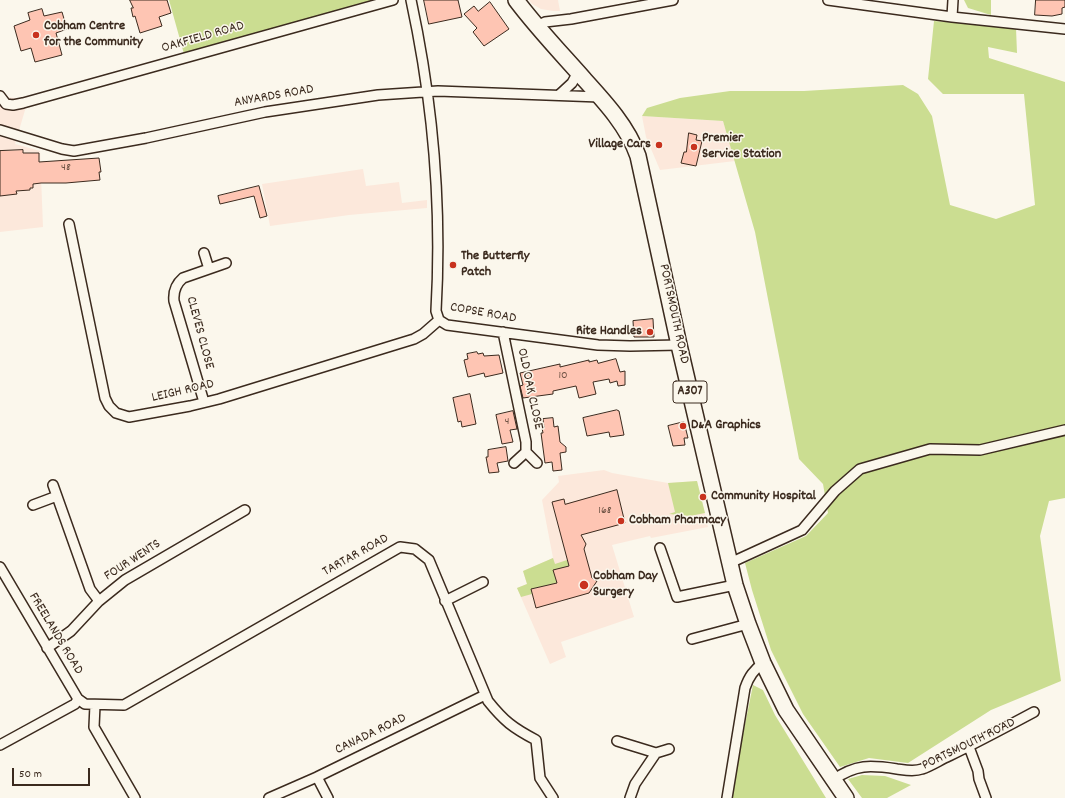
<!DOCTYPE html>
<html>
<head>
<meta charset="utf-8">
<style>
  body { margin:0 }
  #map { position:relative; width:1065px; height:798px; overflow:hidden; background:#fbf7ec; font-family:Dekko,sans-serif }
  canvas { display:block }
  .scale { position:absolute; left:12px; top:768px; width:78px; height:18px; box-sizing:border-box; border:2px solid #3b2a1e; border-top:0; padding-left:5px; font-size:12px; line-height:14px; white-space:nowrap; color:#3b2a1e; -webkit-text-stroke:3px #fbf7ec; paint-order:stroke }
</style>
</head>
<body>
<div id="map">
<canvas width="1065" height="798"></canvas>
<div class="scale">50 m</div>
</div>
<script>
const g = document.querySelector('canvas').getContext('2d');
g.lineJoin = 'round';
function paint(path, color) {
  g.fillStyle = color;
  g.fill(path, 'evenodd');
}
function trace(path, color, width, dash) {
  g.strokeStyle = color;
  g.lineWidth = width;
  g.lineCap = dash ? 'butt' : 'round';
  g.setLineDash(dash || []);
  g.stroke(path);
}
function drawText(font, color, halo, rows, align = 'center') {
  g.font = font + ' Dekko,sans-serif';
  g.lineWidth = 3;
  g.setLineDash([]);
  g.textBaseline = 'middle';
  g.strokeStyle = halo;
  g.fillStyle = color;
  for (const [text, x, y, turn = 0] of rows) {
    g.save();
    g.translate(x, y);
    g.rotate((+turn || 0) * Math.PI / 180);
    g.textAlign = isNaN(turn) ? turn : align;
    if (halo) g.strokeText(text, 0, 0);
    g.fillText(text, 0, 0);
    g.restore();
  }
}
paint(new Path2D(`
  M 529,0 L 558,0 L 560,11 L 553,11 L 541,9 L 532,4 Z
  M 0,96 L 28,100 L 15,144 L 40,151 L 43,227 L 0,232 Z
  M 642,116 L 723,121 L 735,161 L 660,170 L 646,137 Z
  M 363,169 L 366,186 L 399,182 L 402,203 L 427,200 L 427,208 L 349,215 L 270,226 L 262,184 Z
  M 604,470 L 612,473 L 668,483 L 697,481 L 708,527 L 651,538 L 650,536 L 612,545 L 634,617 L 561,642 L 566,657 L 550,664 L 517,588 L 527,584 L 523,571 L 553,558 L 542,500 L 559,482 L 558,476 Z`), '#fce8db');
paint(new Path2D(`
  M 169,0 L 378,0 L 184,54 Z
  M 964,0 L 991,0 L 991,15 L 968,8 Z
  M 934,21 L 1016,28 L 1017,53 L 988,47 L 989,58 L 1065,82 L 1065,498 L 1049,501 L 1040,536 L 1061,681 L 991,710 L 908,763 L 869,758 L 840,767 L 803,714 L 771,650 L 752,590 L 745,563 L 806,536 L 828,513 L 823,484 L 799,459 L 755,232 L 723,121 L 642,116 L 647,108 L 680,98 L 730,91 L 804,91 L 903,85 L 918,94 L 932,116 L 950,205 L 996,219 L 1035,205 L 1024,94 L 943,94 L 928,79 Z
  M 697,481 L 705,513 L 690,516 L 669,514 L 675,512 L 668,483 Z
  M 553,558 L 555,564 L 567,560 L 569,566 L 553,570 L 557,583 L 531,589 L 532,594 L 521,597 L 517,588 L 527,584 L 523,571 Z
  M 753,685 L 763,690 L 775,715 L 826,798 L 730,798 Z
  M 862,775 L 885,776 L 911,785 L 887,798 L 862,798 L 848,779 Z`), '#cbdd91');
const building = new Path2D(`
  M 130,0 L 167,0 L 171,13 L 159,17 L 162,26 L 140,33 L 135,16 L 133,17 L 131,8 L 133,8 Z
  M 424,0 L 458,0 L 462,17 L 429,24 Z
  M 1036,0 L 1065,0 L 1065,7 L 1062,8 L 1062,14 L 1052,16 L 1035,15 Z
  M 490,2 L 509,29 L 484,46 L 473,32 L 477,28 L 464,14 L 474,6 L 478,11 Z
  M 42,9 L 44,16 L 62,12 L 67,29 L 56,33 L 62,55 L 35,62 L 31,48 L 21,51 L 14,26 L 30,20 L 28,13 Z
  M 689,133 L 697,135 L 696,140 L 702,141 L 696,166 L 681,163 L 684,152 L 686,152 Z
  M 23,150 L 23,153 L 39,153 L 39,162 L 99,158 L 101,172 L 99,172 L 100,180 L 66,183 L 41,183 L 33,184 L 33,188 L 30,188 L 30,190 L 16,191 L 17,194 L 0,196 L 0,151 Z
  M 259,186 L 267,216 L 260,218 L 254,196 L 220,204 L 218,196 Z
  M 653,319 L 654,337 L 634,337 L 633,321 Z
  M 477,352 L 478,354 L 483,353 L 484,356 L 499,355 L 503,373 L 485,377 L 484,373 L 468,377 L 464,360 L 468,359 L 467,354 Z
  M 616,359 L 620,372 L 625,371 L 625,385 L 618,386 L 617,381 L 610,383 L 609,379 L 593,382 L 596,394 L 579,398 L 576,386 L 553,391 L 553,394 L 523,398 L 520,386 L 523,385 L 520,373 L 560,364 L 560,367 L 589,360 L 589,362 L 597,360 L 598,363 Z
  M 470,394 L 476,424 L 462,427 L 461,421 L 458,422 L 453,398 Z
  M 617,410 L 619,411 L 624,435 L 610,437 L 609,432 L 587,436 L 583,418 Z
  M 513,411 L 517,429 L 510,430 L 513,442 L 502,444 L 496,415 Z
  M 553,418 L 554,427 L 558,426 L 560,442 L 566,447 L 566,452 L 560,453 L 562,470 L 553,471 L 552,462 L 545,463 L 541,433 L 543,433 L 542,428 L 544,428 L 543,419 Z
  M 684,422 L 688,438 L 684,438 L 685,445 L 673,446 L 668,426 Z
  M 506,447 L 508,461 L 497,463 L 499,472 L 489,473 L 486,457 L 488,457 L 488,450 Z
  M 617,490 L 625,523 L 581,535 L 586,544 L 584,549 L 592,578 L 597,581 L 589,593 L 536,608 L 531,589 L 557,583 L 553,570 L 569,566 L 552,502 L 564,499 L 565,504 Z`);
paint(building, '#fec5b3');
trace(building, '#3b2a1e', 1);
const street = new Path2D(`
  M 411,0 C 433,102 442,207 436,311 L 439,320 L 447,325 L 598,345 L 630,346 L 679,345
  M 828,0 L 952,17 L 1065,29
  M 952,17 L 953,0
  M 537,26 L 545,22 L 571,19 L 673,0
  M 559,95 L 572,83 L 578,72
  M 0,96 L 6,104 L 13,105 L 23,103 L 393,0
  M 0,130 L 62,149 L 74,151 L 146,138 L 265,112 L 378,95 L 438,91 L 600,97
  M 69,224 L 105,398 L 109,406 L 116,413 L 129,417 L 190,406 L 219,399 L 414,339 L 423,334 L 439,320
  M 204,253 L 209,269
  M 503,332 L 526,442 L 526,452 L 537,463
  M 204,402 L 174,301 C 173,291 176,284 183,278 L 226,263
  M 514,463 L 526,452
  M 53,485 L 90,589 L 99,601
  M 33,505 L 57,496
  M 660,548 L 677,597 L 735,585
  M 730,563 L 802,530 L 835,491 L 860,469 L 930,449 L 980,450 L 1065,430
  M 0,567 L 78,699 L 85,704 L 124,705 L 400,547 L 415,549 L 429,560 L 488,701 C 504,721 513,728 536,740 L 540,778 L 553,798
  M 445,601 L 483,582
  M 692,639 L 748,624
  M 47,648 L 71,631 L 99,601 L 125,580 L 245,510
  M 95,705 L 94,727 L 135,798
  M 617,741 L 656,753
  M 0,745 L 75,704 L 78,699
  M 969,747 L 978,771 L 979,779 L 986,798
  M 317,777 L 328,798
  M 833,780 C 856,764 870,765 897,769 C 905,770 914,772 922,769 C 931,766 940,760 949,756 C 978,742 1006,727 1034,712
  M 269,798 L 317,777 L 485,695
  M 630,798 L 635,784 L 656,753 L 669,749
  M 727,798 L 745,688 C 749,676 754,670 763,663`);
const primary = new Path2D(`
  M 516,0 C 537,28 561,53 584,79 C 605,102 628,127 638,156 L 679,345 L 735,585 L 748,624 L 763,663 L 786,710 L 846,798`);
trace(street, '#3b2a1e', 12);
trace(primary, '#3b2a1e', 18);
trace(street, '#fbf7ec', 9);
trace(primary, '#fbf7ec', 15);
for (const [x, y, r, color] of [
  [36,35,4,"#c8321e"],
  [659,145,4,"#c8321e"],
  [694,147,4,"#c8321e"],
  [453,265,4,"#c8321e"],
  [650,332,4,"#c8321e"],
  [683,426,4,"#c8321e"],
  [703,497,4,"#c8321e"],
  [621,521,4,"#c8321e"],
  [584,585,5,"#c8321e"]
]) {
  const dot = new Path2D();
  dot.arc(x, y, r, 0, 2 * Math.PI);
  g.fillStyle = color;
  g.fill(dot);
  trace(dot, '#fbf7ec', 1.5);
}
drawText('12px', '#6c5143', null, [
  ["48",66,168],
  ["10",563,376],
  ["4",507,422],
  ["168",605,511]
]);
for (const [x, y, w] of [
  [690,392,34]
]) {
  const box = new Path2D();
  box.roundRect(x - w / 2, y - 11, w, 22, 3);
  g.fillStyle = '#fbf7ec';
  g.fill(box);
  trace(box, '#3b2a1e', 1);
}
drawText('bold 13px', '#3b2a1e', null, [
  ["A307",690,392]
]);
drawText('bold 14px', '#3b2a1e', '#fbf7ec', [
  ["Cobham Centre",44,27],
  ["for the Community",44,43],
  ["Premier",702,139],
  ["Service Station",702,155],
  ["Village Cars",651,145,"right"],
  ["The Butterfly",461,257],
  ["Patch",461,273],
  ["Rite Handles",642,332,"right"],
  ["D&A Graphics",691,426],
  ["Community Hospital",711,497],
  ["Cobham Pharmacy",629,521],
  ["Cobham Day",593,577],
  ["Surgery",593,593]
], 'left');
drawText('14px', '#3b2a1e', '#fbf7ec', [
  ["OAKFIELD ROAD",203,38,-16],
  ["ANYARDS ROAD",274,97,-10],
  ["COPSE ROAD",483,314,10],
  ["PORTSMOUTH ROAD",673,314,78],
  ["CLEVES CLOSE",199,333,75],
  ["OLD OAK CLOSE",529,389,78],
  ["LEIGH ROAD",183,392,-13],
  ["TARTAR ROAD",356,556,-29],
  ["FOUR WENTS",133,561,-33],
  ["FREELANDS ROAD",55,634,59],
  ["CANADA ROAD",371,735,-26],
  ["PORTSMOUTH ROAD",969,745,-26]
]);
</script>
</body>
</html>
